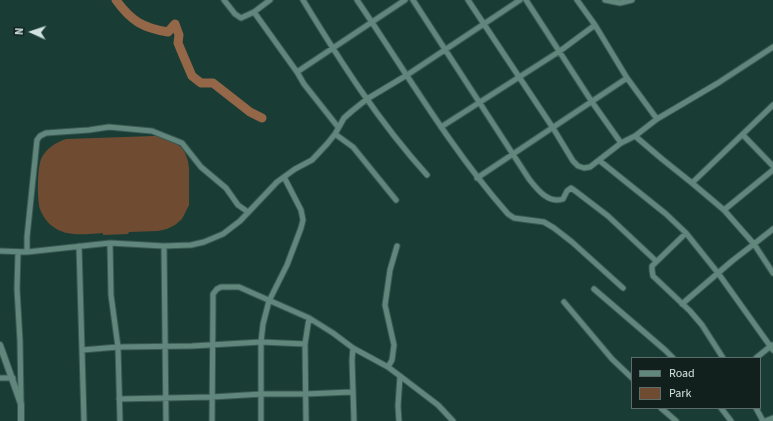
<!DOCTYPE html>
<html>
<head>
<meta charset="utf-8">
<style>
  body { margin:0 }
  #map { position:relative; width:773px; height:421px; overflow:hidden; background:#193d35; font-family:"Source Sans 3",sans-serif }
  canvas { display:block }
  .legend { position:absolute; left:631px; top:357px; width:130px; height:52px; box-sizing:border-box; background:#11201c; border:1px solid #5d6e6a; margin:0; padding:5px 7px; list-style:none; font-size:12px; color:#d0e3de }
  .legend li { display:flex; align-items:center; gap:8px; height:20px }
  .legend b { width:20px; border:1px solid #5d6e6a }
  .north { position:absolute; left:12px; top:12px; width:40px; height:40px; -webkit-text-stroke:3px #11201c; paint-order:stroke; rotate:273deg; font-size:11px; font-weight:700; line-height:16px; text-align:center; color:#d0e3de }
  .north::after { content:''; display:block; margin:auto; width:14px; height:18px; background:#d0e3de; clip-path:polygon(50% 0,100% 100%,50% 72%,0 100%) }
</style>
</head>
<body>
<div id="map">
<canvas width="773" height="421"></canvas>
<ul class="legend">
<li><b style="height:5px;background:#61867c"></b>Road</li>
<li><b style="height:11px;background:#6f4b32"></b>Park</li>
</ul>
<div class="north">N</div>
</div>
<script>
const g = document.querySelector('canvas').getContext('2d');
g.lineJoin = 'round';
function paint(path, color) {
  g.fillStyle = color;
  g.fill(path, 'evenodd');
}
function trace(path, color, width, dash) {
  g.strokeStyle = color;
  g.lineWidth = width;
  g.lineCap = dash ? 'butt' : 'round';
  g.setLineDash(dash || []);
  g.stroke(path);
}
paint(new Path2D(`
  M 153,136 L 161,136 L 175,142 L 181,147 L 185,153 L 188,161 L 189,169 L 189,205 L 182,219 L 175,225 L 167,229 L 158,231 L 129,232 L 128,234 L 103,235 L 103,233 C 87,234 68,237 55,228 C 48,224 43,217 40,209 C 37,200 37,165 42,157 C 47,148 55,143 66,139 Z`), '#6f4b32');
trace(new Path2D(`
  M 116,0 C 131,21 143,28 168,32 L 175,24 L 179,35 L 178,43 L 183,55 L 192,76 L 201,83 L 213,83 L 250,112 L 262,118`), '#936748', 9);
const minor = new Path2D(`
  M 224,0 L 235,14 L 241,18 L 254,12 L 270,0
  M 303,0 C 340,61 379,122 427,175
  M 357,0 C 406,72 450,148 508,214 L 514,218 L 544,222 L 554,228 L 572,242 L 623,288
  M 413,0 L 529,179 C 537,189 548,204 563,199 L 567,191 L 571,188 L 574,190 L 608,216 L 656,261
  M 468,0 L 553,128 L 573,161 L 578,166 L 584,168 L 590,167 L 621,143
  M 526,0 L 592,102 L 621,143 L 635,136 L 657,119 L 718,83 L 773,47
  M 577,0 L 595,25 L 627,78 L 657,119
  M 605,0 L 620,3 L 632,0
  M 254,12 L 297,72 L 304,84 L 338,127
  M 297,72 L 405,0
  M 441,127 L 560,51 L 595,25
  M 335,134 L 353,147 L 396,200
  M 743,135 L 773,166
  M 635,136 L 662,159 L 692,183 L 724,210 L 754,244 L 773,273
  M 600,161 L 666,214 L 686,233 L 718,273 L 773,350
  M 477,178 L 627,78
  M 692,183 L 773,105
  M 724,210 L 773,170
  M 686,233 L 652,266 L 652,270 L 653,276 L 690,311 L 702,325 L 723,358
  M 110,243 L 111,295 L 118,347 L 120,421
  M 79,246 L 84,421
  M 164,246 L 166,421
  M 0,251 L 27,252 L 110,243 L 164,246 L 191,245 L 204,242 L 223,234 L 240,221 L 277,182 L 295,169 L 312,160 L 327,144 L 335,134 L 344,118 L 352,111 L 367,99 L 407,75 L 520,0
  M 18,252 L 17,289 L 20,341 L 21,401
  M 27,252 L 27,237 L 37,140 L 40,136 L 46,133 L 89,130 L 109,127 L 152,131 L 182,143 L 201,167 L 226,188 L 238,205 L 248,212
  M 594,289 L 665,350 L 673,358
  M 564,302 L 612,359 L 632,378
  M 682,304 L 732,261 L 754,244 L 773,229
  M 353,348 L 352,360 L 354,421
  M 82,350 L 118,347 L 192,346 L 261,342 L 305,344
  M 756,358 L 772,345
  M 388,367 L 392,360 L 394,345 L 385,305 L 390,270 L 397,246
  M 0,378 L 13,378
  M 119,399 L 212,397 L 262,394 L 305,394 L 352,392
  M 661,408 L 676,421
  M 721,408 L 731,421
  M 756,408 L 763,421
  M 212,421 L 213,305 L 213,294 L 217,289 L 221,287 L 239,287 L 309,318 L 333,333 L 353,348 L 388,367 L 400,376 L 438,405 L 453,421
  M 261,421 L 261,342 L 263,324 L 269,301 L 287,265 L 301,228 L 303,220 L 301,210 L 284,177
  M 306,421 L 305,344 L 309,318
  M 399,421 L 398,406 L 400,376
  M 765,421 L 773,418`);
const tertiary = new Path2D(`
  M 0,345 L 21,404 L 21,421`);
trace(minor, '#3a5952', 7);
trace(tertiary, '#3a5952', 8);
trace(minor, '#61867c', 5);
trace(tertiary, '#61867c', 6);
</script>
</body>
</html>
